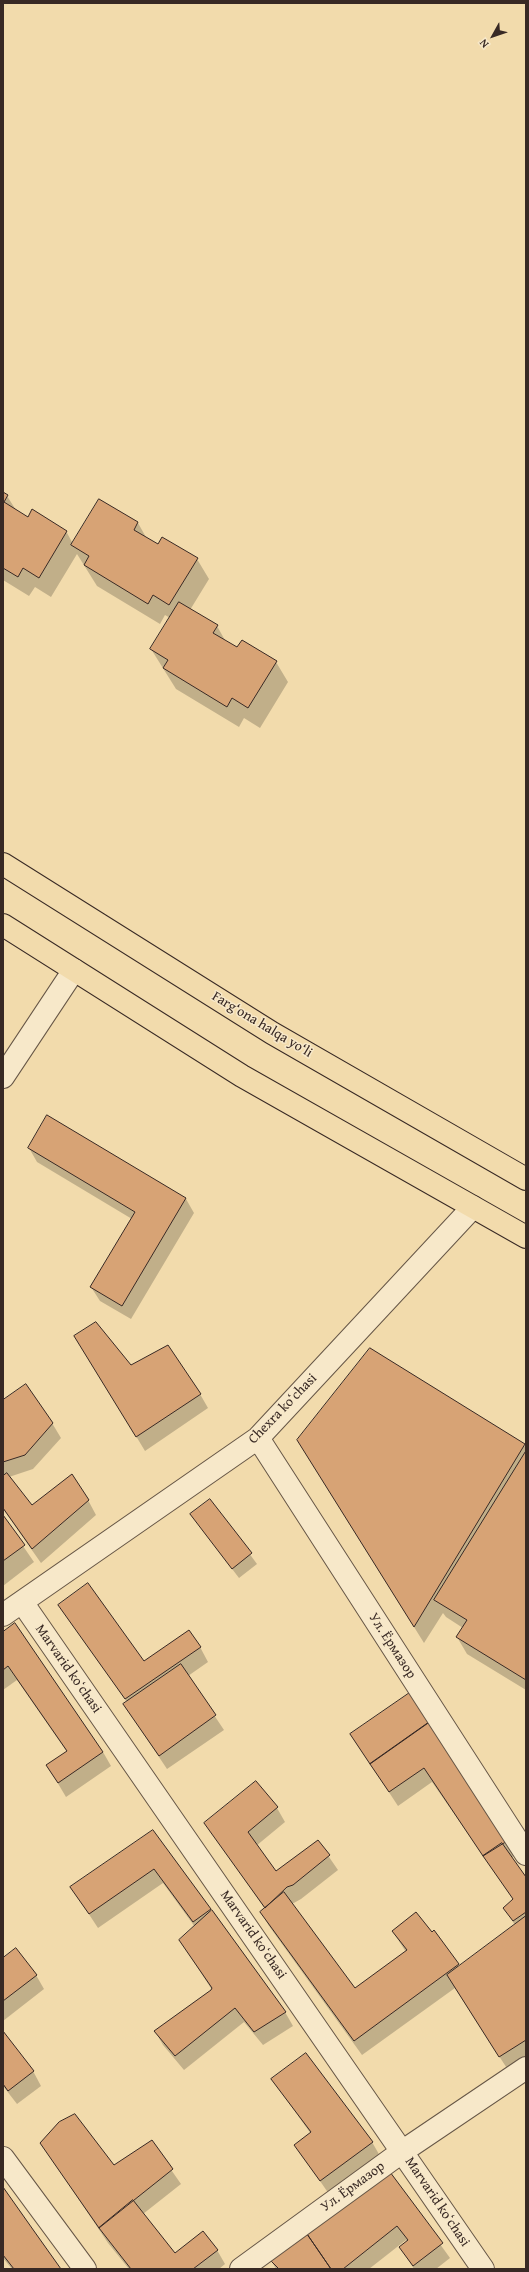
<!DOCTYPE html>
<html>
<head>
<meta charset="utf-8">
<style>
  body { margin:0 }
  #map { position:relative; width:529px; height:2272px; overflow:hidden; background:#f2dbac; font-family:"Gentium Book Plus",serif }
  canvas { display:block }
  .frame { position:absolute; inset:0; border:4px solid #382924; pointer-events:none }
  .north { position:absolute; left:473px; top:16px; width:40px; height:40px; -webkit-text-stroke:3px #f7e8c9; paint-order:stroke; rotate:230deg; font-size:11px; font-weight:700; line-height:16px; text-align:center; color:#382924 }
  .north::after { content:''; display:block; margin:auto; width:14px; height:18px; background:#382924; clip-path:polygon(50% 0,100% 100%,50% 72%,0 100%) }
</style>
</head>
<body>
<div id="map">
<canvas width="529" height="2272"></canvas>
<div class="frame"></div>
<div class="north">N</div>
</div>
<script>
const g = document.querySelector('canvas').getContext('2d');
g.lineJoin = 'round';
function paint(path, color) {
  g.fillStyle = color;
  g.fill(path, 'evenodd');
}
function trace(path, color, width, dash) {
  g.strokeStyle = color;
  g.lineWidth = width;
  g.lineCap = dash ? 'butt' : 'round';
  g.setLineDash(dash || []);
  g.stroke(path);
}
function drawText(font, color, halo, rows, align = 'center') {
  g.font = font + ' "Gentium Book Plus",serif';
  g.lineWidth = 3;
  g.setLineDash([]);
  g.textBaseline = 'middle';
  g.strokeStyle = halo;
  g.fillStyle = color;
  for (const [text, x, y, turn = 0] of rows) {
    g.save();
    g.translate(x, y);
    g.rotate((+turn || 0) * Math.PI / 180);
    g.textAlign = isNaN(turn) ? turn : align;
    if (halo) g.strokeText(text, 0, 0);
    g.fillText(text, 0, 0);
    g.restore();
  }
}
paint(new Path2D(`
  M 3,493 L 7,496 L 16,510 L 28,518 L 66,531 L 73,544 L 100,500 L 138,523 L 147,539 L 158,546 L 197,559 L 209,579 L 190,610 L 217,626 L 226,642 L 238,649 L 276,662 L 288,682 L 260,728 L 244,718 L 239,727 L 176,689 L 151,649 L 170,618 L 165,615 L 160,624 L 97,586 L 77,554 L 51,597 L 35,587 L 29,596 L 3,580 Z
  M 29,1148 L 186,1199 L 194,1213 L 131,1319 L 100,1301 L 91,1287 L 132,1219 L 37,1162 Z
  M 371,1349 L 526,1447 L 526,1690 L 467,1654 L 457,1637 L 463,1628 L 446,1617 L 443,1613 L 424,1643 L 308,1457 Z
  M 84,1350 L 131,1366 L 200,1394 L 208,1408 L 145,1451 Z
  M 3,1402 L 52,1423 L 61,1438 L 33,1469 L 9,1477 L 32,1506 L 88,1500 L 96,1515 L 41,1563 L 3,1509 Z
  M 210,1500 L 257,1564 L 239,1578 L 191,1515 Z
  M 3,1517 L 34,1562 L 3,1586 Z
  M 59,1605 L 144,1662 L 200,1647 L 208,1662 L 188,1676 L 224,1730 L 167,1769 L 133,1718 L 124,1704 L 127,1702 Z
  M 3,1633 L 103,1752 L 111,1766 L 66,1797 L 47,1765 L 67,1752 L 17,1680 L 3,1690 Z
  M 411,1693 L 519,1853 L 511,1858 L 526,1879 L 526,2063 L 510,2073 L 455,1988 L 362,2055 L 269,1926 L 261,1912 L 265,1909 L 206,1823 L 256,1782 L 277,1808 L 285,1822 L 256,1846 L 276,1873 L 318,1841 L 338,1870 L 301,1899 L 292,1904 L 355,1990 L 406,1952 L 393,1932 L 434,1932 L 459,1967 L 515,1925 L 504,1908 L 514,1900 L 432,1782 L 398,1806 L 371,1765 Z
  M 152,1831 L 285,2012 L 293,2026 L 263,2045 L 244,2022 L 184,2070 L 163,2045 L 155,2031 L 212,1990 L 180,1940 L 195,1927 L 163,1883 L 98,1928 L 71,1887 Z
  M 3,1959 L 36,1975 L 44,1989 L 3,2021 Z
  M 3,2033 L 33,2071 L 41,2086 L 17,2104 L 3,2086 Z
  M 272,2079 L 372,2142 L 380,2156 L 329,2194 L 295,2145 L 311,2134 Z
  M 151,2141 L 181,2184 L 143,2214 L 175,2254 L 217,2250 L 225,2264 L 219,2269 L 129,2269 L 108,2243 L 41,2143 L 114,2167 Z
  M 389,2173 L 450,2258 L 436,2269 L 414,2269 L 400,2247 L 407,2242 L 406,2240 L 369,2269 L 276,2269 L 271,2260 Z
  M 3,2188 L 60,2269 L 12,2269 L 3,2258 Z`), '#0003');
const building = new Path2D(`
  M 3,492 L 8,495 L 4,502 L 28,517 L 32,509 L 67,531 L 39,578 L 23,568 L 18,577 L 3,568 Z
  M 99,499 L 138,522 L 134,530 L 158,544 L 162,537 L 198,558 L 169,605 L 153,595 L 148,604 L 84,565 L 89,556 L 71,545 Z
  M 179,602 L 218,625 L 213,633 L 237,647 L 242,640 L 277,661 L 248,708 L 232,698 L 227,707 L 163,668 L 168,660 L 150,649 Z
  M 47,1115 L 186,1198 L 122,1306 L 90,1287 L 135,1212 L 28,1148 Z
  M 96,1322 L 131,1365 L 168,1345 L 201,1394 L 136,1437 L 74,1336 Z
  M 370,1348 L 525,1444 L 414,1627 L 297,1440 Z
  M 26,1384 L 53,1423 L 25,1455 L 3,1462 L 3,1400 Z
  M 526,1451 L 526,1680 L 456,1637 L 467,1620 L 434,1600 Z
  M 7,1473 L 32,1505 L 72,1474 L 89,1500 L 32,1549 L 3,1508 L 3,1476 Z
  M 210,1499 L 252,1553 L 232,1569 L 190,1514 Z
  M 3,1515 L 25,1545 L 3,1561 Z
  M 88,1583 L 144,1661 L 189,1630 L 201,1647 L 125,1699 L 58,1605 Z
  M 15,1623 L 103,1752 L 58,1783 L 46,1765 L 67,1751 L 8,1666 L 3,1670 L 3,1632 Z
  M 181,1664 L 216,1715 L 159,1756 L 123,1704 Z
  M 411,1692 L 431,1721 L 370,1764 L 350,1734 Z
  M 431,1721 L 512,1838 L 483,1856 L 424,1768 L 389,1792 L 370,1764 Z
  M 256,1781 L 278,1807 L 248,1832 L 276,1871 L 318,1840 L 330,1855 L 293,1885 L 287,1887 L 265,1908 L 204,1823 Z
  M 153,1830 L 211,1909 L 193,1922 L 154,1869 L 89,1914 L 70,1887 Z
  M 502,1843 L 526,1877 L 526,1912 L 513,1921 L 503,1908 L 513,1899 L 483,1856 Z
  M 284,1892 L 355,1988 L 407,1950 L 392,1931 L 416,1912 L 432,1932 L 434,1930 L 459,1964 L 354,2041 L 260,1912 Z
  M 212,1910 L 286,2012 L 254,2032 L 235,2008 L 175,2056 L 154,2031 L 211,1990 L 212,1988 L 179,1940 Z
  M 526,1916 L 526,2040 L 499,2057 L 447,1975 Z
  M 16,1948 L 37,1975 L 3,2001 L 3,1958 Z
  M 3,2031 L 34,2071 L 8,2091 L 3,2084 Z
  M 306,2053 L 373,2142 L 320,2181 L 294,2145 L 311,2132 L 271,2079 Z
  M 75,2114 L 114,2165 L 152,2140 L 173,2169 L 99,2228 L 40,2143 L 59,2122 Z
  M 390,2172 L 443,2243 L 413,2266 L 399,2247 L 408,2240 L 397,2226 L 343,2269 L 331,2269 L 307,2234 Z
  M 3,2187 L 34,2231 L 61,2269 L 14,2269 L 3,2255 Z
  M 133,2200 L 175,2253 L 203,2231 L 218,2250 L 193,2269 L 131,2269 L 99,2228 Z
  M 307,2234 L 331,2269 L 279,2269 L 270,2260 Z`);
paint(building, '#d7a375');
trace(building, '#382924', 1);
const minor = new Path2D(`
  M 3,1077 L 74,970
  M 258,1438 L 526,1854
  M 22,1602 L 483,2269
  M 3,1615 L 258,1438 L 473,1207
  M 3,2158 L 85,2269
  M 241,2269 L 403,2151 L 526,2068`);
const highway = new Path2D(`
  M 3,864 L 272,1033 L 526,1179
  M 3,925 L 242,1076 L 526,1237`);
trace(minor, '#665646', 24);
trace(highway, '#382924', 24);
trace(minor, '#f7e8c9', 22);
trace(highway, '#f2dbac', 22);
drawText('14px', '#382924', '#f7e8c9', [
  ["Farg‘ona halqa yo‘li",262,1025,31],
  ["Chexra koʻchasi",283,1409,-46],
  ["Ул. Ёрмазор",392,1646,57],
  ["Marvarid koʻchasi",68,1669,55],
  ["Marvarid koʻchasi",253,1935,55],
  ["Ул. Ёрмазор",353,2187,-36],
  ["Marvarid koʻchasi",437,2202,56]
]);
</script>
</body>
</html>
